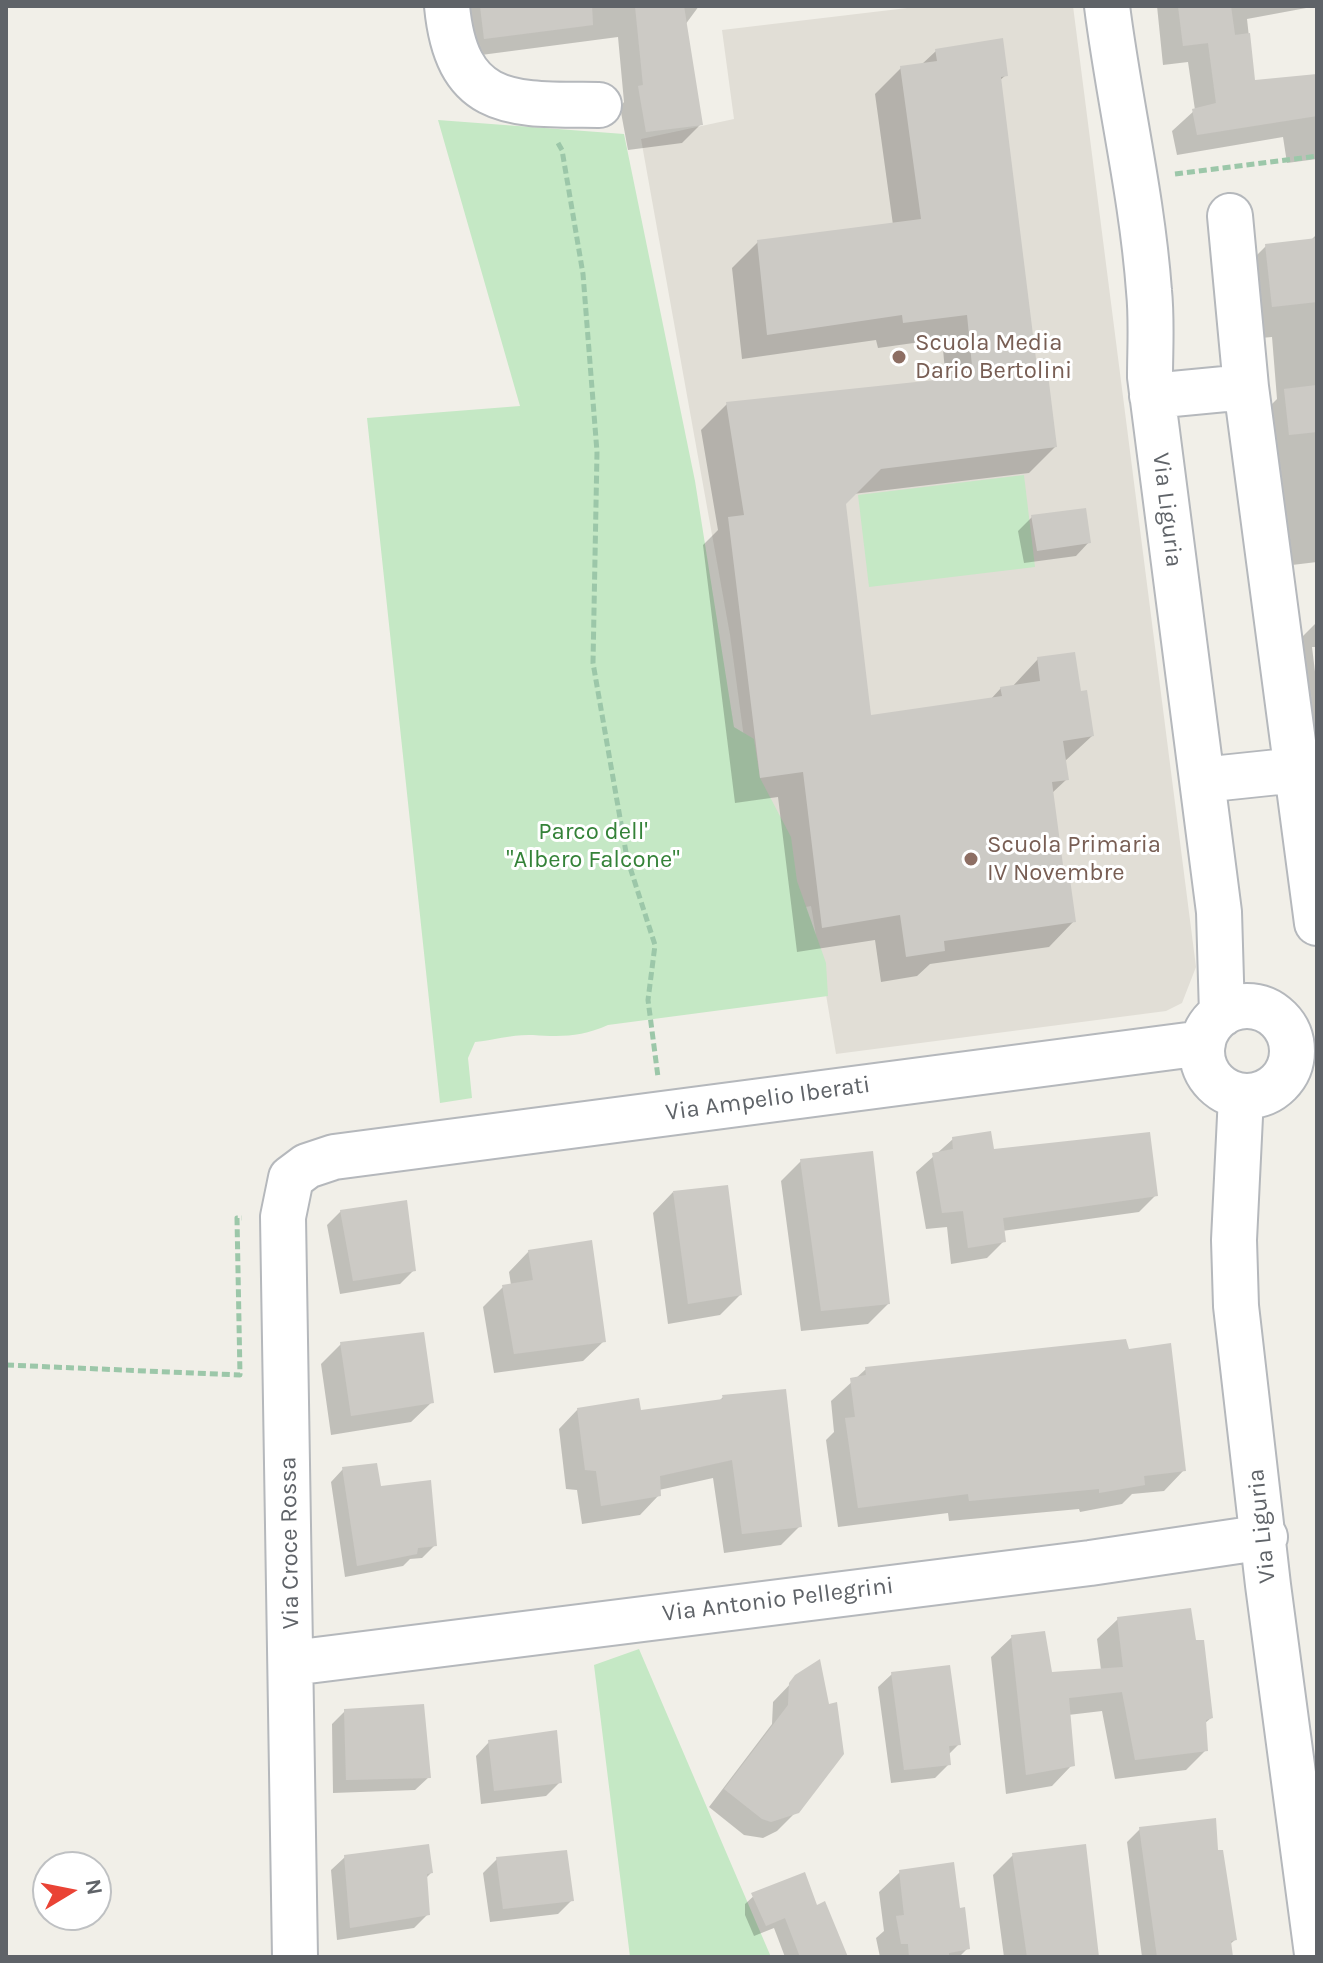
<!DOCTYPE html>
<html>
<head>
<meta charset="utf-8">
<style>
  body { margin:0 }
  #map { position:relative; width:1323px; height:1963px; overflow:hidden; background:#f1efe8; font-family:Karla,sans-serif }
  canvas { display:block }
  .frame { position:absolute; inset:0; border:8px solid #5f6368; pointer-events:none }
  .north { position:absolute; left:32px; top:1851px; width:80px; height:80px; box-sizing:border-box; background:#fff; border:2px solid #bfc1c3; border-radius:50%; rotate:80deg; font-size:22px; font-weight:700; line-height:32px; text-align:center; color:#5f6368 }
  .north::after { content:''; display:block; margin:auto; width:28px; height:36px; background:#ea4335; clip-path:polygon(50% 0,100% 100%,50% 72%,0 100%) }
</style>
</head>
<body>
<div id="map">
<canvas width="1323" height="1963"></canvas>
<div class="frame"></div>
<div class="north">N</div>
</div>
<script>
const g = document.querySelector('canvas').getContext('2d');
g.lineJoin = 'round';
function paint(path, color) {
  g.fillStyle = color;
  g.fill(path, 'evenodd');
}
function trace(path, color, width, dash) {
  g.strokeStyle = color;
  g.lineWidth = width;
  g.lineCap = dash ? 'butt' : 'round';
  g.setLineDash(dash || []);
  g.stroke(path);
}
function drawText(font, color, halo, rows, align = 'center') {
  g.font = font + ' Karla,sans-serif';
  g.lineWidth = 6;
  g.setLineDash([]);
  g.textBaseline = 'middle';
  g.strokeStyle = halo;
  g.fillStyle = color;
  for (const [text, x, y, turn = 0] of rows) {
    g.save();
    g.translate(x, y);
    g.rotate((+turn || 0) * Math.PI / 180);
    g.textAlign = isNaN(turn) ? turn : align;
    if (halo) g.strokeText(text, 0, 0);
    g.fillText(text, 0, 0);
    g.restore();
  }
}
paint(new Path2D(`
  M 924,6 L 1073,6 L 1196,967 L 1182,1003 L 1166,1011 L 836,1054 L 811,906 L 768,915 L 730,635 L 641,139 L 734,119 L 722,30 Z`), '#e1ded6');
paint(new Path2D(`
  M 438,120 L 624,134 L 695,481 L 734,727 L 754,739 L 760,778 L 791,837 L 797,881 L 826,963 L 828,996 L 608,1025 C 581,1037 561,1037 533,1035 C 514,1034 494,1040 475,1042 L 468,1058 L 472,1098 L 440,1103 L 367,418 L 520,406 Z
  M 1024,475 L 1035,567 L 869,587 L 858,495 Z
  M 639,1649 L 771,1957 L 630,1957 L 594,1665 Z`), '#c5e8c5');
paint(new Path2D(`
  M 459,6 L 699,6 L 685,25 L 701,124 L 682,143 L 628,150 L 620,107 L 624,102 L 618,37 L 466,57 Z
  M 1157,6 L 1317,6 L 1247,19 L 1254,82 L 1317,76 L 1317,159 L 1287,163 L 1283,137 L 1177,155 L 1172,131 L 1195,110 L 1188,62 L 1163,65 Z
  M 936,51 L 1006,75 L 999,81 L 1034,361 L 1055,447 L 1029,473 L 853,494 L 844,504 L 869,717 L 990,700 L 1001,688 L 1012,687 L 1038,659 L 1079,693 L 1092,736 L 1064,762 L 1067,779 L 1051,794 L 1063,882 L 1074,921 L 1049,947 L 930,964 L 917,976 L 881,982 L 875,940 L 797,952 L 778,797 L 735,803 L 703,545 L 718,530 L 701,430 L 727,404 L 946,381 L 942,339 L 878,348 L 876,340 L 742,359 L 732,268 L 758,242 L 893,225 L 875,94 L 901,68 L 921,65 Z
  M 1317,234 L 1317,562 L 1267,568 L 1251,425 L 1277,399 L 1272,337 L 1239,340 L 1232,280 L 1266,246 L 1310,241 Z
  M 1032,517 L 1089,542 L 1076,556 L 1024,563 L 1018,531 Z
  M 1317,622 L 1317,654 L 1316,647 L 1312,647 L 1317,688 L 1317,754 L 1296,756 L 1286,653 Z
  M 953,1139 L 1156,1195 L 1139,1212 L 1002,1231 L 1004,1241 L 987,1258 L 951,1264 L 947,1227 L 926,1229 L 916,1172 Z
  M 801,1161 L 888,1304 L 868,1324 L 801,1331 L 781,1181 Z
  M 673,1192 L 740,1295 L 720,1315 L 668,1324 L 653,1213 Z
  M 341,1211 L 414,1270 L 400,1284 L 340,1294 L 327,1225 Z
  M 529,1251 L 604,1341 L 583,1361 L 494,1373 L 483,1307 L 503,1287 L 511,1285 L 509,1272 Z
  M 341,1344 L 432,1402 L 411,1422 L 331,1435 L 321,1364 Z
  M 866,1369 L 1184,1470 L 1164,1491 L 1132,1494 L 1122,1504 L 1080,1512 L 1079,1509 L 949,1521 L 948,1513 L 838,1527 L 826,1440 L 834,1432 L 831,1401 Z
  M 723,1397 L 800,1526 L 781,1545 L 724,1553 L 713,1478 L 659,1490 L 659,1495 L 640,1515 L 582,1524 L 577,1490 L 566,1489 L 559,1429 L 578,1409 L 639,1412 L 718,1402 Z
  M 343,1469 L 379,1489 L 435,1545 L 422,1558 L 410,1559 L 403,1566 L 345,1577 L 331,1482 Z
  M 1118,1619 L 1194,1642 L 1211,1718 L 1204,1724 L 1206,1750 L 1186,1770 L 1115,1779 L 1102,1711 L 1068,1715 L 1072,1765 L 1052,1786 L 1006,1794 L 991,1657 L 1012,1637 L 1051,1675 L 1101,1670 L 1097,1639 Z
  M 892,1674 L 959,1744 L 948,1755 L 949,1764 L 935,1778 L 891,1783 L 878,1687 Z
  M 797,1677 L 795,1813 L 777,1831 L 763,1838 L 744,1835 L 709,1807 L 772,1724 L 773,1702 Z
  M 345,1711 L 429,1777 L 415,1790 L 333,1793 L 332,1724 Z
  M 489,1742 L 560,1782 L 546,1796 L 481,1804 L 476,1756 Z
  M 1140,1829 L 1217,1853 L 1235,1940 L 1229,1945 L 1231,1957 L 1142,1957 L 1127,1842 Z
  M 1013,1855 L 1097,1957 L 1004,1957 L 993,1875 Z
  M 345,1857 L 431,1873 L 425,1879 L 428,1914 L 414,1928 L 337,1940 L 331,1870 Z
  M 497,1859 L 572,1900 L 558,1914 L 490,1922 L 483,1873 Z
  M 900,1872 L 959,1910 L 968,1948 L 959,1957 L 880,1957 L 876,1938 L 884,1931 L 879,1892 Z
  M 757,1893 L 845,1957 L 785,1957 L 774,1928 L 754,1936 L 745,1915 L 745,1904 Z`), '#0003');
paint(new Path2D(`
  M 480,6 L 592,6 L 593,25 L 484,39 Z
  M 635,6 L 684,6 L 703,125 L 646,132 L 638,86 L 643,85 Z
  M 1178,6 L 1231,6 L 1235,35 L 1250,33 L 1255,80 L 1317,74 L 1317,116 L 1197,135 L 1192,109 L 1216,103 L 1208,43 L 1183,46 Z
  M 1003,38 L 1008,76 L 1001,77 L 1036,359 L 1046,358 L 1057,447 L 881,469 L 846,504 L 871,715 L 1002,696 L 1000,687 L 1040,681 L 1037,657 L 1075,652 L 1081,691 L 1087,690 L 1094,736 L 1063,741 L 1069,780 L 1052,782 L 1065,880 L 1070,879 L 1076,922 L 944,941 L 945,951 L 906,957 L 900,915 L 822,928 L 803,772 L 760,778 L 728,517 L 744,515 L 726,402 L 973,376 L 967,315 L 903,323 L 902,315 L 767,335 L 757,240 L 921,219 L 900,66 L 937,61 L 935,49 Z
  M 1317,238 L 1317,302 L 1272,307 L 1265,244 Z
  M 1317,385 L 1317,432 L 1289,435 L 1284,389 Z
  M 1086,508 L 1091,543 L 1037,551 L 1031,515 Z
  M 991,1131 L 994,1149 L 1150,1132 L 1158,1196 L 1003,1218 L 1006,1242 L 968,1248 L 963,1211 L 942,1213 L 932,1153 L 953,1149 L 952,1137 Z
  M 873,1151 L 890,1304 L 821,1311 L 800,1159 Z
  M 728,1185 L 742,1295 L 688,1304 L 673,1191 Z
  M 407,1200 L 416,1271 L 353,1281 L 340,1210 Z
  M 592,1240 L 606,1342 L 514,1354 L 502,1285 L 533,1280 L 528,1250 Z
  M 424,1332 L 434,1403 L 351,1416 L 340,1342 Z
  M 1126,1339 L 1129,1349 L 1171,1343 L 1186,1471 L 1144,1476 L 1145,1485 L 1099,1493 L 1099,1489 L 969,1501 L 968,1494 L 858,1508 L 845,1418 L 855,1417 L 850,1378 L 866,1375 L 865,1367 Z
  M 786,1389 L 802,1527 L 742,1534 L 732,1460 L 660,1476 L 661,1496 L 601,1506 L 596,1471 L 585,1470 L 577,1408 L 639,1398 L 641,1410 L 723,1399 L 722,1395 Z
  M 377,1463 L 381,1486 L 431,1480 L 437,1546 L 418,1548 L 417,1554 L 357,1566 L 342,1467 Z
  M 1191,1608 L 1196,1640 L 1204,1640 L 1213,1718 L 1206,1720 L 1208,1751 L 1135,1760 L 1122,1692 L 1069,1698 L 1075,1766 L 1026,1775 L 1011,1635 L 1045,1631 L 1052,1672 L 1123,1667 L 1117,1617 Z
  M 820,1659 L 829,1704 L 837,1702 L 844,1754 L 799,1813 L 771,1822 L 762,1819 L 724,1789 L 788,1705 L 789,1683 L 795,1675 Z
  M 950,1665 L 961,1745 L 949,1746 L 951,1765 L 904,1770 L 891,1672 Z
  M 424,1704 L 431,1778 L 346,1780 L 344,1709 Z
  M 557,1730 L 562,1783 L 494,1791 L 488,1740 Z
  M 1216,1818 L 1218,1850 L 1223,1850 L 1237,1940 L 1231,1941 L 1233,1957 L 1157,1957 L 1139,1827 Z
  M 429,1844 L 433,1873 L 427,1874 L 430,1915 L 350,1928 L 344,1855 Z
  M 1086,1844 L 1099,1957 L 1027,1957 L 1012,1853 Z
  M 567,1850 L 574,1901 L 503,1909 L 496,1857 Z
  M 954,1862 L 960,1908 L 965,1907 L 970,1949 L 949,1953 L 949,1957 L 909,1957 L 908,1944 L 901,1944 L 896,1916 L 904,1915 L 899,1870 Z
  M 805,1872 L 817,1905 L 825,1901 L 848,1957 L 800,1957 L 785,1918 L 766,1926 L 751,1893 Z`), '#cccac5');
const minor = new Path2D(`
  M 447,6 C 457,111 514,104 599,105
  M 1107,6 C 1119,101 1142,195 1149,291 C 1152,320 1150,349 1150,377 L 1219,912 L 1222,1014
  M 1230,216 L 1246,387 L 1317,923
  M 1152,396 L 1246,387
  M 1202,780 L 1297,770
  M1202 1051a45 45 0 1 1 90 0a45 45 0 1 1-90 0Z
  M 1241,1096 L 1234,1240 L 1236,1306 L 1268,1585 L 1317,1954
  M 292,1663 L 1090,1563 L 1265,1537
  M 295,1957 L 283,1217 L 291,1178 L 307,1166 L 334,1157 L 1203,1043`);
trace(minor, '#b5b8bc', 48);
trace(new Path2D(`
  M 558,143 L 562,150 L 583,274 L 597,452 L 593,663 L 627,858 L 655,945 L 648,1000 L 658,1077
  M 1175,174 L 1317,156
  M 6,1365 L 240,1375 L 237,1218 L 242,1218`), '#9cc7a9', 5, [8, 4]);
trace(minor, '#fff', 44);
for (const [x, y, r, color] of [
  [899,357,8,"#8d6e63"],
  [971,859,8,"#8d6e63"]
]) {
  const dot = new Path2D();
  dot.arc(x, y, r, 0, 2 * Math.PI);
  g.fillStyle = color;
  g.fill(dot);
  trace(dot, '#fff', 3);
}
drawText('24px', '#785e54', '#fff', [
  ["Scuola Media",915,343],
  ["Dario Bertolini",915,371],
  ["Scuola Primaria",987,845],
  ["IV Novembre",987,873]
], 'left');
drawText('24px', '#5f6368', '#fff', [
  ["Via Liguria",1167,510,83],
  ["Via Ampelio Iberati",768,1099,-8],
  ["Via Liguria",1262,1526,-96],
  ["Via Croce Rossa",290,1543,-91],
  ["Via Antonio Pellegrini",778,1600,-7]
]);
drawText('24px', '#348238', '#fff', [
  ["Parco dell'",593,832],
  ["\"Albero Falcone\"",593,860]
]);
</script>
</body>
</html>
